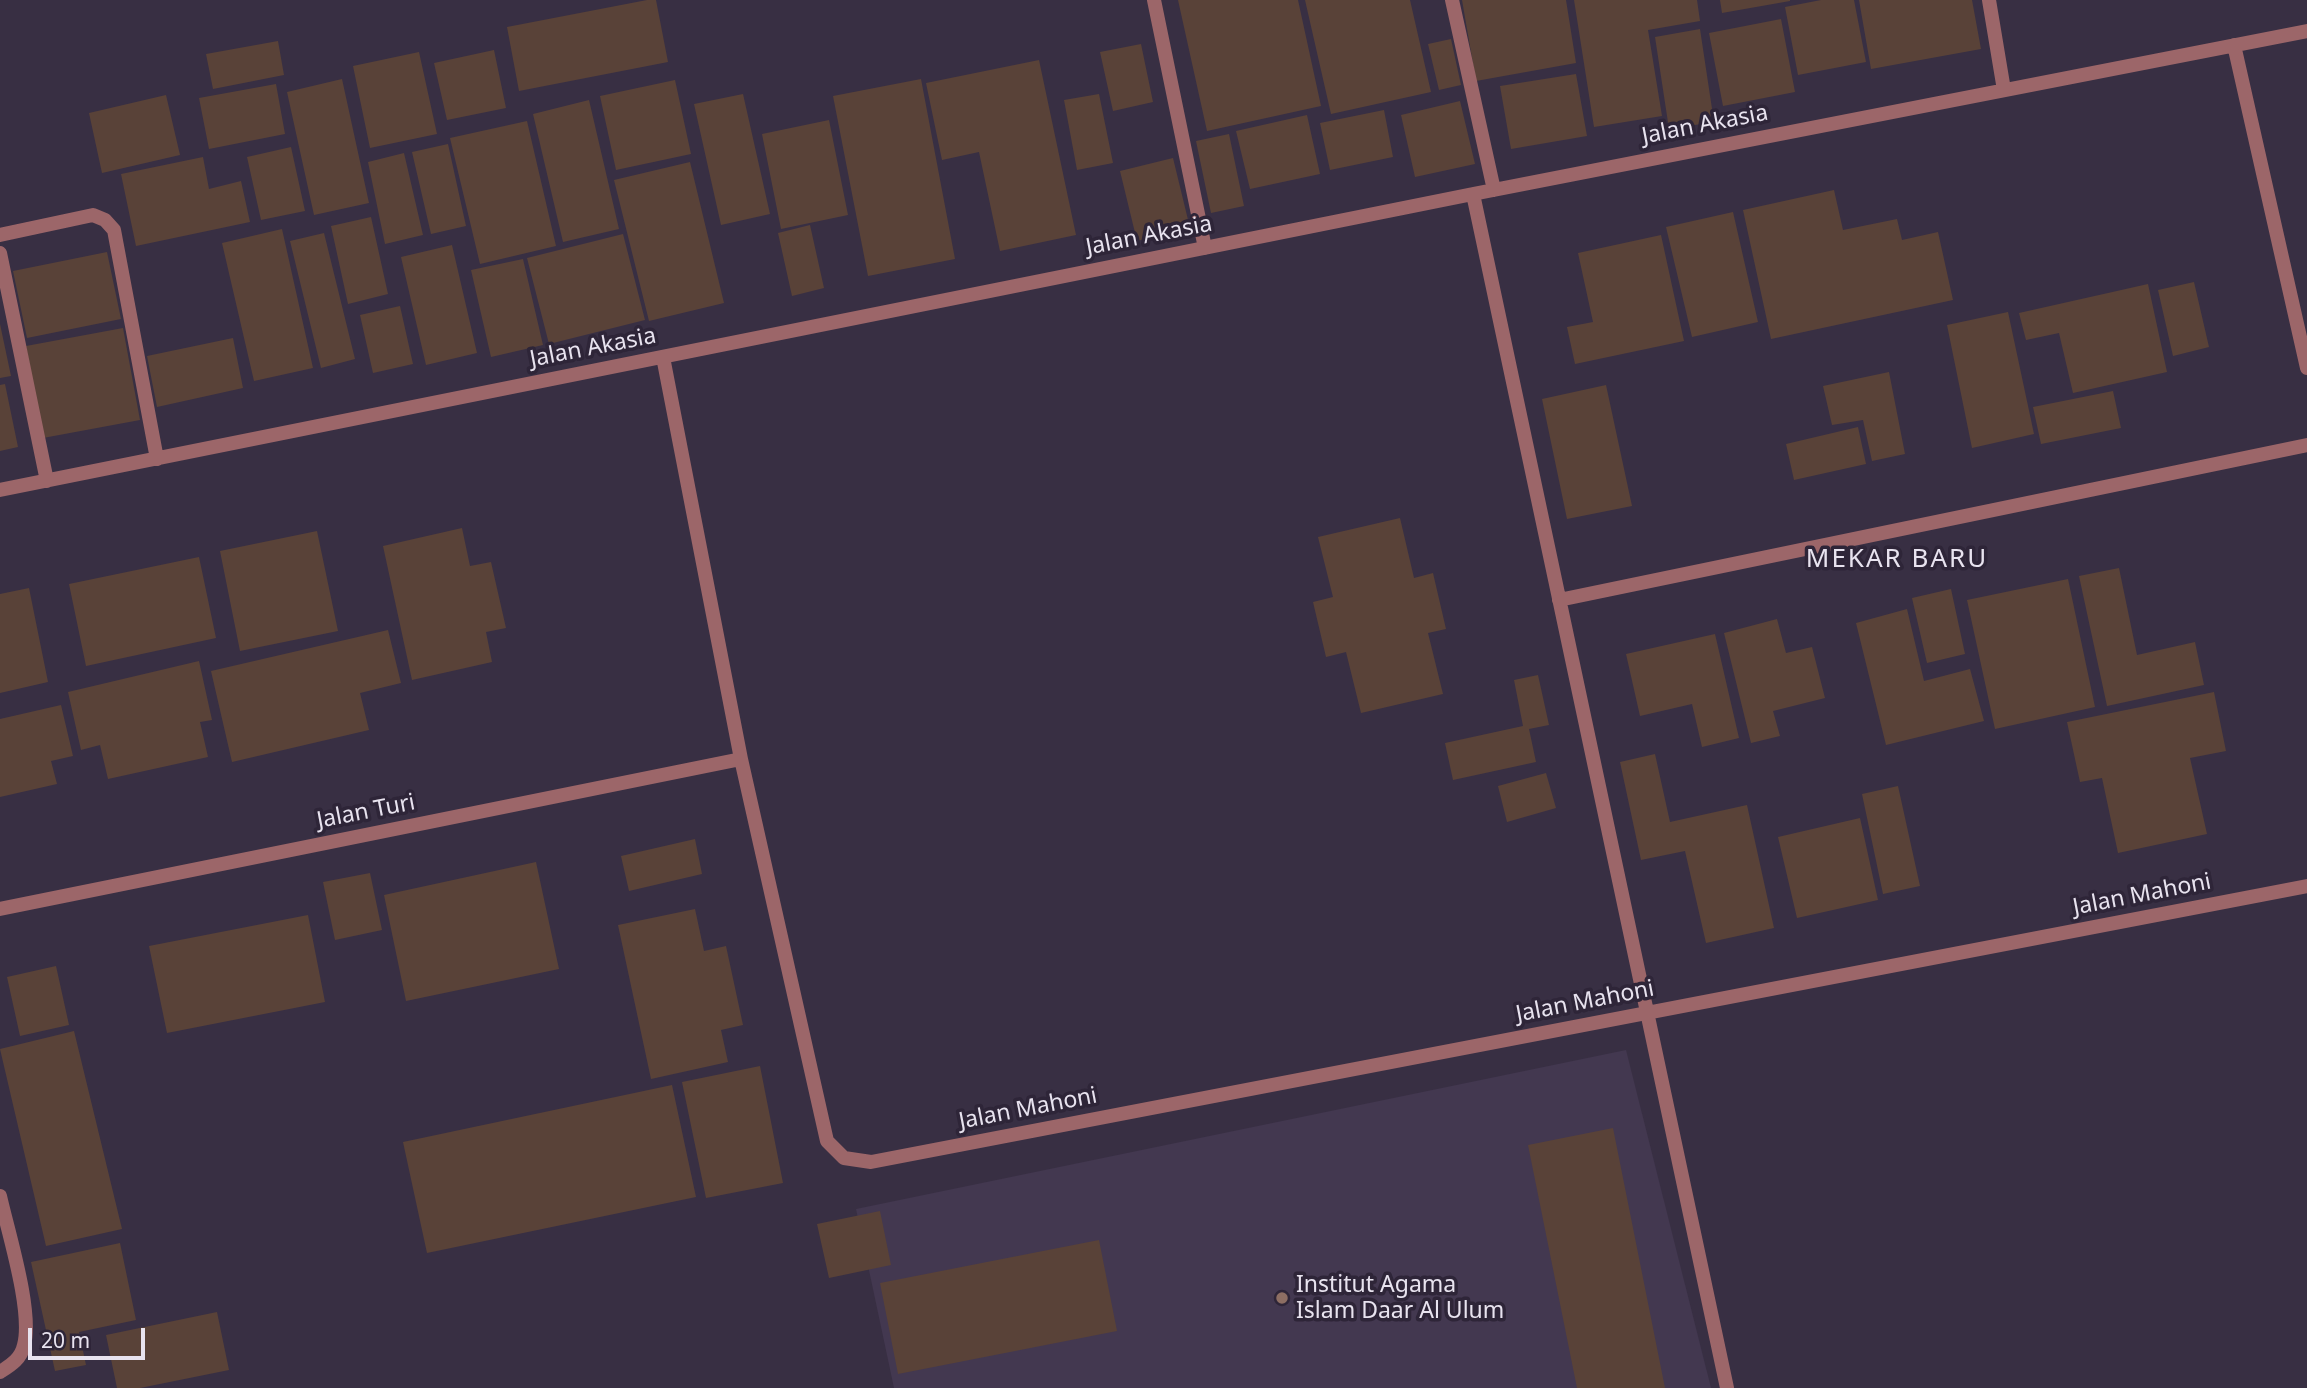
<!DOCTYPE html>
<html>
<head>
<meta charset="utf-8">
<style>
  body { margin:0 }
  #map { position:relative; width:2307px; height:1388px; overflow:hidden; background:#382f43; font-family:"Noto Sans",sans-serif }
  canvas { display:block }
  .scale { position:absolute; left:28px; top:1328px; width:117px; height:32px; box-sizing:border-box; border:4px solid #e8e3ef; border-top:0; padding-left:9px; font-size:21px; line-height:24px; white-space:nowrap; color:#e8e3ef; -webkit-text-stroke:5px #2e2538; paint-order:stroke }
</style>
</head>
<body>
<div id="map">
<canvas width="2307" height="1388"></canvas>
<div class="scale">20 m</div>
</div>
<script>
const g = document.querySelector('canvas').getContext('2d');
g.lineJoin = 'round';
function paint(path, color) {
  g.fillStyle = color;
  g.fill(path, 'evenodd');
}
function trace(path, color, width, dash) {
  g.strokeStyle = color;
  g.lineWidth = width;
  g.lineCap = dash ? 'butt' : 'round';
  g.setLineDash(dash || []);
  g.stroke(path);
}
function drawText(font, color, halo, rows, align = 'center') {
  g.font = font + ' "Noto Sans",sans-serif';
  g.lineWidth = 7;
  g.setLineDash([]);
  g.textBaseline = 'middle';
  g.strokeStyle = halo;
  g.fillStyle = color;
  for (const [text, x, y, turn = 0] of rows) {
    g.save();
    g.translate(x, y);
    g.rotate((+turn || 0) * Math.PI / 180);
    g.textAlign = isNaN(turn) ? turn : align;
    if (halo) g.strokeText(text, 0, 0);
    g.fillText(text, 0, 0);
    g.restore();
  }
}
paint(new Path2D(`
  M 1626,1050 L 1711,1388 L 894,1388 L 856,1209 Z`), '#433850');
paint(new Path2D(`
  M 647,0 L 656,0 L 668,62 L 519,91 L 507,27 Z
  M 1178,0 L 1298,0 L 1321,106 L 1207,131 Z
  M 1305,0 L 1410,0 L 1431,92 L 1331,114 Z
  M 1462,0 L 1566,0 L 1576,63 L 1476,81 Z
  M 1574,0 L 1697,0 L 1700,21 L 1648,30 L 1662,116 L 1594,127 Z
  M 1720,0 L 1790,0 L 1790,1 L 1722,13 Z
  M 1821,0 L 1854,0 L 1866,62 L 1798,75 L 1785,7 Z
  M 1859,0 L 1972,0 L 1981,49 L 1871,69 Z
  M 1781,19 L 1795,92 L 1723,106 L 1709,33 Z
  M 1700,29 L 1714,122 L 1669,129 L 1655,37 Z
  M 1451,39 L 1461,85 L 1439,90 L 1428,44 Z
  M 278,41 L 284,75 L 213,89 L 206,54 Z
  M 1141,44 L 1153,102 L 1113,111 L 1100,52 Z
  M 494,50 L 506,108 L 447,120 L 434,63 Z
  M 419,52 L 437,134 L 370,148 L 353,66 Z
  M 1039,60 L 1076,235 L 1000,251 L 979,152 L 942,160 L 926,83 Z
  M 1576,74 L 1587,136 L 1511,149 L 1500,86 Z
  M 342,79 L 369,203 L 314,215 L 287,92 Z
  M 921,79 L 955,259 L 868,276 L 833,96 Z
  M 675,80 L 691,154 L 616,170 L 600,96 Z
  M 276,84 L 285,134 L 209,149 L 199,98 Z
  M 743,94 L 770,214 L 721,225 L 694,104 Z
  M 1099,94 L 1113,163 L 1077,170 L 1064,100 Z
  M 166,95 L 180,155 L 102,173 L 89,113 Z
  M 589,100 L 619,229 L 563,242 L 533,114 Z
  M 1460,101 L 1475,164 L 1415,177 L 1401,115 Z
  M 1384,110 L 1393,157 L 1330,170 L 1320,123 Z
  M 1307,115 L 1320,174 L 1250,189 L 1236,131 Z
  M 829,120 L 848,215 L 781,229 L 762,134 Z
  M 527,121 L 556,246 L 480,264 L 450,138 Z
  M 1229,134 L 1244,206 L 1211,213 L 1196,141 Z
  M 448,144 L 466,226 L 431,234 L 412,152 Z
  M 291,147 L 305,211 L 261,220 L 247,157 Z
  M 404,153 L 423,235 L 385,244 L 368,162 Z
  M 203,157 L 209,189 L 241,181 L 250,222 L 136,246 L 121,174 Z
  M 1173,158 L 1190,228 L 1137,241 L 1120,171 Z
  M 690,162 L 724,303 L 649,321 L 614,180 Z
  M 1834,190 L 1843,230 L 1897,219 L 1902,240 L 1938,232 L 1953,300 L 1771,339 L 1743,210 Z
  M 1733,212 L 1758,322 L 1692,337 L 1666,227 Z
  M 371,217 L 388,294 L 348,304 L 331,226 Z
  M 810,225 L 824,288 L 792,296 L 778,233 Z
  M 282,229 L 313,368 L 254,381 L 222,243 Z
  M 324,233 L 355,359 L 321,368 L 290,241 Z
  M 623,234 L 645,320 L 549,344 L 527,258 Z
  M 1661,235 L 1684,341 L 1575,364 L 1567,327 L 1593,322 L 1578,253 Z
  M 452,245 L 477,353 L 426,365 L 401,257 Z
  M 107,252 L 121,319 L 27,338 L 13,271 Z
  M 523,259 L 543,345 L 491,357 L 471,270 Z
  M 2194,282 L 2209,347 L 2173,356 L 2158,290 Z
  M 2148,284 L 2167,372 L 2073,393 L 2059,333 L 2026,340 L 2019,313 Z
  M 400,306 L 413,364 L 373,373 L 360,315 Z
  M 2008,312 L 2034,434 L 1972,448 L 1947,325 Z
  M 0,324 L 11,376 L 0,378 Z
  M 123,328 L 140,420 L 43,438 L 26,346 Z
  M 233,338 L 243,388 L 157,407 L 147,356 Z
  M 1889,372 L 1905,454 L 1872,461 L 1863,420 L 1832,425 L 1823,386 Z
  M 5,384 L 18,447 L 0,451 L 0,385 Z
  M 1606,385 L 1632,506 L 1567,519 L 1542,399 Z
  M 2113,391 L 2121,428 L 2041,444 L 2033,407 Z
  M 1858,427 L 1866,464 L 1794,480 L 1786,444 Z
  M 1400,518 L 1414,578 L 1433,573 L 1446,629 L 1428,633 L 1443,694 L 1361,713 L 1346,652 L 1326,657 L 1313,602 L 1333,597 L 1318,537 Z
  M 462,528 L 470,566 L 491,562 L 506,628 L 486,632 L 492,662 L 412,680 L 383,546 Z
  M 317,531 L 338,631 L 240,651 L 220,551 Z
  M 199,557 L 216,638 L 86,666 L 69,584 Z
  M 2119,568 L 2137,655 L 2195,642 L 2204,685 L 2107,706 L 2079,576 Z
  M 2068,579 L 2095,707 L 1995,729 L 1967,600 Z
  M 29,588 L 48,682 L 0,693 L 0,594 Z
  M 1951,589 L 1965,654 L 1927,663 L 1912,598 Z
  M 1907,609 L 1924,681 L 1970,669 L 1984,721 L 1886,745 L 1856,623 Z
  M 1777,619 L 1786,653 L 1812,647 L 1825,698 L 1773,711 L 1780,736 L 1751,743 L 1724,633 Z
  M 388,630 L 401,683 L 360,693 L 369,730 L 232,762 L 211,671 Z
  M 1715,634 L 1739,738 L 1702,747 L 1692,704 L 1640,716 L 1626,654 Z
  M 199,661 L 212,720 L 200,722 L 208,757 L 108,779 L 100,745 L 81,750 L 68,692 Z
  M 1538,675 L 1549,725 L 1529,729 L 1536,762 L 1453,780 L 1445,743 L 1523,726 L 1514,680 Z
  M 2214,692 L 2226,751 L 2190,758 L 2207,834 L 2118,853 L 2102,778 L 2080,782 L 2067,722 Z
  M 61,705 L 73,756 L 51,761 L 57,784 L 0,797 L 0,719 Z
  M 1655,754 L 1670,822 L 1747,805 L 1774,928 L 1706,943 L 1685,851 L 1641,860 L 1620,762 Z
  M 1546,773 L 1556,808 L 1507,822 L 1498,786 Z
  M 1898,786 L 1920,886 L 1883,894 L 1862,794 Z
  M 1860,818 L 1878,900 L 1797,918 L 1778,837 Z
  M 695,839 L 702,874 L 629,891 L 621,856 Z
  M 536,862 L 559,969 L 406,1001 L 384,895 Z
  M 370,873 L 382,930 L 335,940 L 323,882 Z
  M 695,909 L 704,951 L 726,946 L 743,1025 L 721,1030 L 728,1062 L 651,1079 L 618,925 Z
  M 308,915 L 325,1002 L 167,1033 L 149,946 Z
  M 56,966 L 69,1025 L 20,1036 L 7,977 Z
  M 74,1031 L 122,1229 L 46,1246 L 0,1049 Z
  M 760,1066 L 783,1183 L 706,1198 L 682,1082 Z
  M 672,1085 L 696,1197 L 427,1253 L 403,1142 Z
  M 1613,1128 L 1665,1388 L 1577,1388 L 1528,1145 Z
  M 880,1211 L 891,1265 L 829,1278 L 817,1224 Z
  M 1099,1240 L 1117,1331 L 898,1374 L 880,1283 Z
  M 120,1243 L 136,1320 L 79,1332 L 86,1365 L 55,1371 L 31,1262 Z
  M 217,1312 L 229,1370 L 140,1388 L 117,1388 L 106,1335 Z`), '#594238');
trace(new Path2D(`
  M 1154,0 L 1205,248
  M 1452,0 L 1494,190
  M 1989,0 L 2004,90
  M 2234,45 L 2307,368
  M 1473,194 L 1727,1388
  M 0,235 L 93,215 L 105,220 L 114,230 L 157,459
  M 0,253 L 47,481
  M 663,357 L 741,759 L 827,1141 L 844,1158 L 871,1162 L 2307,886
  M 0,490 L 1473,194 L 2307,31
  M 1559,600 L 2307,445
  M 0,909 L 741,759
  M 0,1196 C 8,1232 33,1311 24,1345 C 21,1359 11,1365 0,1372`), '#9c6669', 14);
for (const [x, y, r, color] of [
  [1282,1298,7,"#8d6e63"]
]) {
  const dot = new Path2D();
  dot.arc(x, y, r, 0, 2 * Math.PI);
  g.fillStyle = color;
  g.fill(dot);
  trace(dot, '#2e2538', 2.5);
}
drawText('23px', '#e8e3ef', '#2e2538', [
  ["Jalan Akasia",1705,125,-11],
  ["Jalan Akasia",1149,236,-11],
  ["Jalan Akasia",593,348,-11],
  ["Jalan Turi",366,812,-11],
  ["Jalan Mahoni",2142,895,-11],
  ["Jalan Mahoni",1585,1002,-11],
  ["Jalan Mahoni",1028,1109,-11]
]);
drawText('23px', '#e8e3ef', '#2e2538', [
  ["Institut Agama",1296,1285],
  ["Islam Daar Al Ulum",1296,1311]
], 'left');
g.letterSpacing = '2px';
drawText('26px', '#e8e3ef', '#2e2538', [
  ["MEKAR BARU",1897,560]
]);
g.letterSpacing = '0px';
</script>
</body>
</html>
